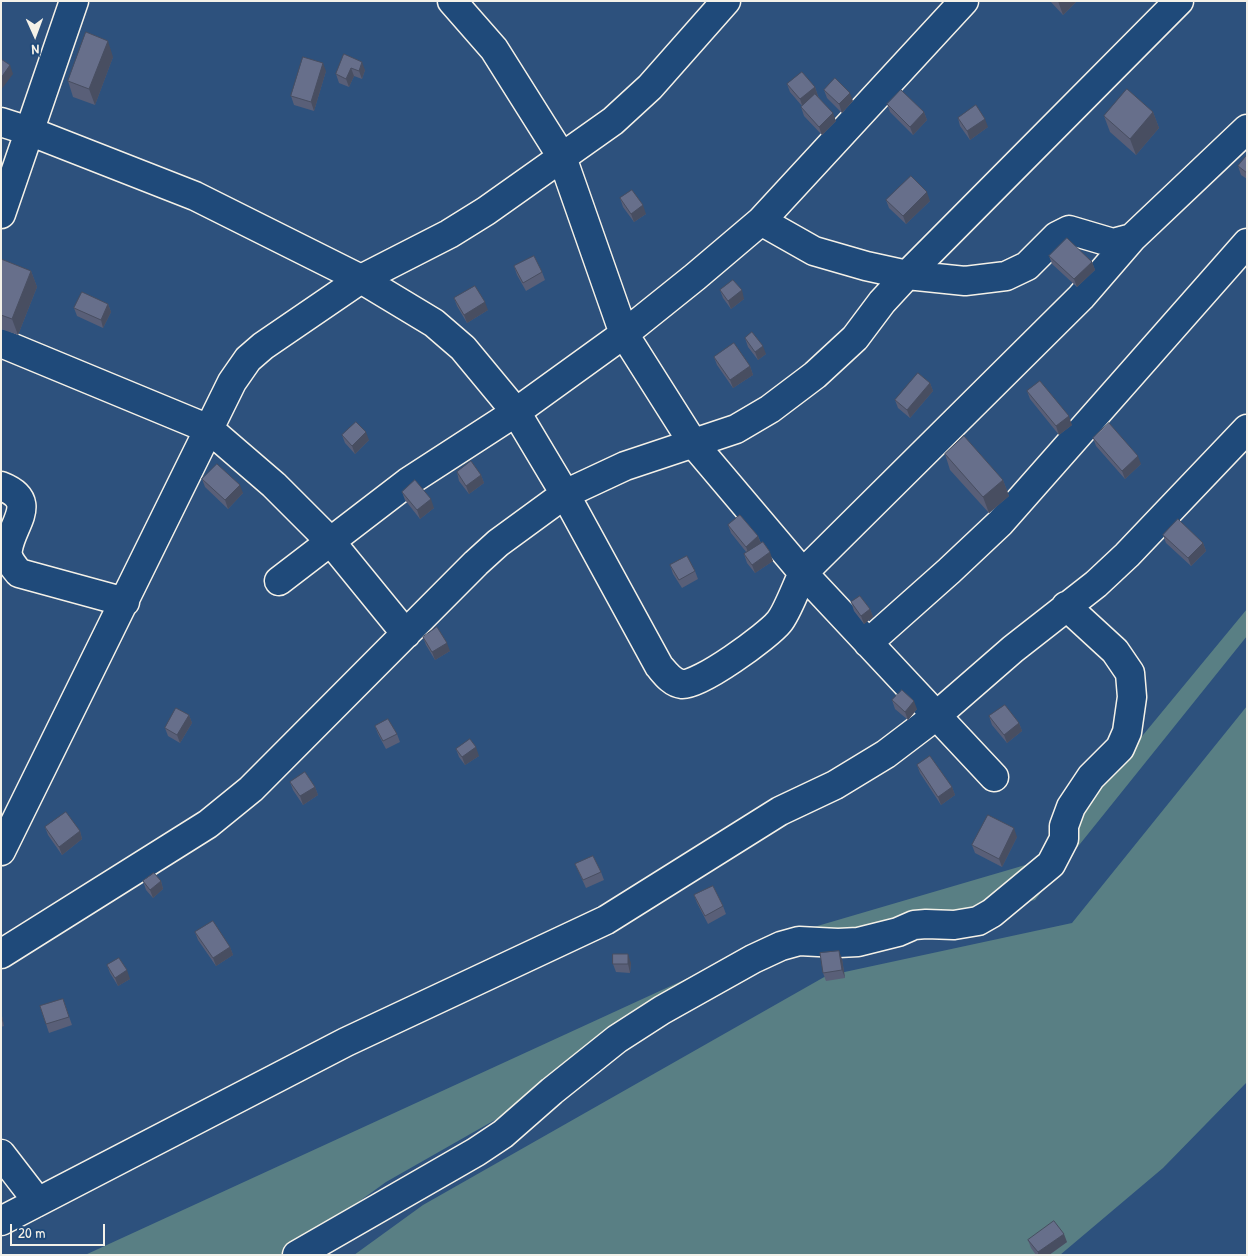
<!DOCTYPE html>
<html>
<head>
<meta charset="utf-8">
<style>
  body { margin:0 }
  #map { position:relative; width:1248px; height:1256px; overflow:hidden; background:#2d517d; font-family:"Patrick Hand",sans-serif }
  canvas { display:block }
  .frame { position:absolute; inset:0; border:2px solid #f4f1e8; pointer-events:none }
  .north { position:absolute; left:10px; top:10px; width:50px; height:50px; -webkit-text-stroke:4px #1f4a7a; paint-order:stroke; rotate:178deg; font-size:14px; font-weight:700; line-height:20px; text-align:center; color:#f4f1e8 }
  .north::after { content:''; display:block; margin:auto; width:18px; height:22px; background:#f4f1e8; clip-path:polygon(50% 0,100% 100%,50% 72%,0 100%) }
  .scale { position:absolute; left:10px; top:1224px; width:95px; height:22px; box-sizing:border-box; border:2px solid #f4f1e8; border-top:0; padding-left:6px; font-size:15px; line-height:18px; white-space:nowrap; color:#f4f1e8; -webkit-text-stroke:4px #1f4a7a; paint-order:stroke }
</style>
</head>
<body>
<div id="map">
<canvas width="1248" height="1256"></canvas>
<div class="frame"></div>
<div class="north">N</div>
<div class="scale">20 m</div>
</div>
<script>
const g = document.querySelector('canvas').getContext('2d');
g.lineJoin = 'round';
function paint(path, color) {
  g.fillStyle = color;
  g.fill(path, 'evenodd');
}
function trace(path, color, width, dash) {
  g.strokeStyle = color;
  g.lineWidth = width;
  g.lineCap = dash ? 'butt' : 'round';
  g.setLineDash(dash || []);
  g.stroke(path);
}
paint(new Path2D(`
  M 1247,609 L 1247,636 L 1035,900 L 788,953 L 386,1182 L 285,1255 L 85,1255 L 773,939 L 1039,861 Z
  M 1247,706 L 1247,1082 L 1163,1168 L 1060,1255 L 354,1255 L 423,1205 L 826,976 L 1072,923 Z`), '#597f84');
const minor = new Path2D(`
  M 452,1 L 494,49 L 562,157 L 624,334 L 693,443 L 803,573 L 994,777
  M 1,122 L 29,131 L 195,196 L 361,279 L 434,323 L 463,348 L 516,412 L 565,494 L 659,666 C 665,673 672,683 682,684 C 698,687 769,635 779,622 C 787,613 797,585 803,573 L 1081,297 L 1132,238
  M 1,214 L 74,1
  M 761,221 L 814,251 L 866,266 L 907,275 L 965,281 L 1006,276 L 1027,266 L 1057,236 L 1069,230 L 1113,243 L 1132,238 L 1247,129
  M 1,343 L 209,429 L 274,485 L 331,542 L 406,634
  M 1,486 C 40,501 12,523 8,549 C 6,558 14,567 19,573 L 125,602
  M 279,581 L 408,482 L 516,412 L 624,334 L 695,277 L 761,221 L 964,1
  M 868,643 L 949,571 L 1000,523 L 1247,243
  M 1,851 L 232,382 L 248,359 L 263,346 L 361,279 L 449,234 L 486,211 L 613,121 L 650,87 L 726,1
  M 1,954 L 208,824 L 251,789 L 476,563 L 498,543 L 565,494 L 625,466 L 736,429 L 770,409 L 815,375 L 855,338 L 882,302 L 907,275 L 1179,1
  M 1,1154 L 38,1202
  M 1,1221 L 346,1042 L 606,920 L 780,811 L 835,785 L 886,754 L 936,716 L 1013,649 L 1096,584 L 1127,555 L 1247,429
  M 297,1255 L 476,1152 L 503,1134 L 552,1091 L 617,1039 L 662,1010 L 753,959 L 781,946 L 799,941 L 838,943 L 858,942 L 898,932 L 914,925 L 926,924 L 954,925 L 978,921 L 992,913 L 1051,864 L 1064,839 L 1064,826 L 1071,807 L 1091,777 L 1120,748 L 1127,732 L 1132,697 L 1130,673 L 1115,651 L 1066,606`);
trace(minor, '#f4f1e8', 31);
trace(minor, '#1f4a7a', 28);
paint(new Path2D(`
  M 1050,1 L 1077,1 L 1063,15 Z
  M 344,54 L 365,70 L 362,79 L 354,76 L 349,87 L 339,83 L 336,74 Z
  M 113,57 L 95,105 L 73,97 L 68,81 Z
  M 326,71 L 314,111 L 294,105 L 291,96 Z
  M 787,84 L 815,87 L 818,96 L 836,121 L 822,135 L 804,116 L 801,107 L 802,106 L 790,92 Z
  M 824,90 L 853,101 L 842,113 L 827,98 Z
  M 887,104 L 924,112 L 927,120 L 913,135 L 890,112 Z
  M 1153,112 L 1159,128 L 1136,155 L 1110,132 L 1104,116 Z
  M 958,118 L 988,127 L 970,140 L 960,126 Z
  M 1247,155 L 1247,179 L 1241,175 L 1238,166 Z
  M 620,198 L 646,214 L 634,222 L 623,207 Z
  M 886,200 L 930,201 L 906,224 L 889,208 Z
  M 1049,256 L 1092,262 L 1095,270 L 1077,287 L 1052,264 Z
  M 1,259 L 31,271 L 37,287 L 18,335 L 1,329 Z
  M 514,266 L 542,272 L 545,280 L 526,291 L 517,275 Z
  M 720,290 L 744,299 L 731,309 L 723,298 Z
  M 454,298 L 488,310 L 467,323 L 457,306 Z
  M 108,304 L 111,312 L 103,328 L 77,316 L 74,308 Z
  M 745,338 L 766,354 L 758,360 L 748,347 Z
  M 714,357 L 750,366 L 753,375 L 733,388 L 717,365 Z
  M 930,383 L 933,391 L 910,418 L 898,408 L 895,400 Z
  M 1027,391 L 1072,425 L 1059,435 L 1030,399 Z
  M 342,435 L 369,440 L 355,454 L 345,443 Z
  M 1093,438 L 1141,464 L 1125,479 L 1096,446 Z
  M 945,454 L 1003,480 L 1009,496 L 989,513 L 950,470 Z
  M 457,472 L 481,475 L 484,483 L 469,494 L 459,481 Z
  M 202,479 L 243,493 L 228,509 L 205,487 Z
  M 402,492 L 434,508 L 420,519 L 405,500 Z
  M 728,525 L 758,536 L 761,543 L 773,561 L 755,573 L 747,563 L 744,554 L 747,553 L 731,533 Z
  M 1163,535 L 1203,543 L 1206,551 L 1191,566 L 1166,543 Z
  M 670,565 L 695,571 L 698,579 L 682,588 L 673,574 Z
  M 851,602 L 870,609 L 873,617 L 864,624 L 854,611 Z
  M 423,637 L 450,651 L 435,660 L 426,645 Z
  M 892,700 L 917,709 L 908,720 L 895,709 Z
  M 189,715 L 192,723 L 180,743 L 168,736 L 165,728 Z
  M 989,716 L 1019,723 L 1022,731 L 1007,743 L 992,725 Z
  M 375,726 L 397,734 L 400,742 L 386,749 L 378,734 Z
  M 456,749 L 479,756 L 465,765 L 459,757 Z
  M 917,765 L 952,787 L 955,795 L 941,805 L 920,773 Z
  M 290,782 L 315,787 L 318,795 L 303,805 L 293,790 Z
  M 45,827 L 80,831 L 82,839 L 62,855 L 48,835 Z
  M 1017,837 L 1002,867 L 975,853 L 972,845 Z
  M 575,864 L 601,872 L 604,880 L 586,888 Z
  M 143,881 L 161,881 L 163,889 L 153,898 L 146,890 Z
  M 694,895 L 723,906 L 726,914 L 708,924 L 697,903 Z
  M 195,932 L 230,947 L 233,955 L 216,966 L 198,940 Z
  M 842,959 L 845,978 L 826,981 L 823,973 Z
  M 631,963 L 630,973 L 616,972 L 613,964 Z
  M 107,965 L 130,979 L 118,986 L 110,973 Z
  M 63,999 L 72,1025 L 49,1033 L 40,1006 Z
  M 1,1011 L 4,1026 L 1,1027 Z
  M 1028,1240 L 1067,1242 L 1049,1255 L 1036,1255 L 1031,1248 Z`), '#595f78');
paint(new Path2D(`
  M 1058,1 L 1077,1 L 1063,15 Z
  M 108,41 L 113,57 L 95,105 L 89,89 Z
  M 362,62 L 365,70 L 362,79 L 359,71 Z
  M 323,63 L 326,71 L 314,111 L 311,102 Z
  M 10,65 L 13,74 L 1,90 L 1,78 Z
  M 351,68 L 354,76 L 349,87 L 346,79 Z
  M 815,87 L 818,96 L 803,108 L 800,99 Z
  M 850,93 L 853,101 L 842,113 L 839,104 Z
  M 924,112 L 927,120 L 913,135 L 910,127 Z
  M 1153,112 L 1159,128 L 1136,155 L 1130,139 Z
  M 833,113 L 836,121 L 822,135 L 819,127 Z
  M 985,119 L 988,127 L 970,140 L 967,131 Z
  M 927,192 L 930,201 L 906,224 L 903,216 Z
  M 643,205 L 646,214 L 634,222 L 631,214 Z
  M 1092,262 L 1095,270 L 1077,287 L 1074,279 Z
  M 31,271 L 37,287 L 18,335 L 12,319 Z
  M 742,290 L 744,299 L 731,309 L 728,301 Z
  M 485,302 L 488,310 L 467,323 L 464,315 Z
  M 108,304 L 111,312 L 103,328 L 101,320 Z
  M 763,346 L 766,354 L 758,360 L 755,352 Z
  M 750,366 L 753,375 L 733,388 L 730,380 Z
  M 930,383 L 933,391 L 910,418 L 907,410 Z
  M 1069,416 L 1072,425 L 1059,435 L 1056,426 Z
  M 366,432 L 369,440 L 355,454 L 352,446 Z
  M 1138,456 L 1141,464 L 1125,479 L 1122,471 Z
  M 481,475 L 484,483 L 469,494 L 466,486 Z
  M 1003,480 L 1009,496 L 989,513 L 983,497 Z
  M 240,485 L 243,493 L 228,509 L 225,500 Z
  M 431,499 L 434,508 L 420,519 L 417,510 Z
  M 758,536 L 761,544 L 749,555 L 746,547 Z
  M 1203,543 L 1206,551 L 1191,566 L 1188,558 Z
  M 770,552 L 773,561 L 755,573 L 752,565 Z
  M 870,609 L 873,617 L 864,624 L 861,616 Z
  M 447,643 L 450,651 L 435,660 L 432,652 Z
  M 914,701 L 917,709 L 908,720 L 905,712 Z
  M 189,715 L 192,723 L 180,743 L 177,735 Z
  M 1019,723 L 1022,731 L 1007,743 L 1004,735 Z
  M 476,747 L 479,756 L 465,765 L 462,757 Z
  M 315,787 L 318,795 L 303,805 L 300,796 Z
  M 952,787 L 955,795 L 941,805 L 938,797 Z
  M 1014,828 L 1017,837 L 1002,867 L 999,859 Z
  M 80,831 L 82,839 L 62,855 L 59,847 Z
  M 161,881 L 163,889 L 153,898 L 150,890 Z
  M 230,947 L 233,955 L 216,966 L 213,958 Z
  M 839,951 L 842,959 L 845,978 L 842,970 Z
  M 628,954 L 631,963 L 630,973 L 628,964 Z
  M 127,970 L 130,979 L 118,986 L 115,978 Z
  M 1,1011 L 4,1026 L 1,1017 Z
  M 1064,1234 L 1067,1242 L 1049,1255 L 1038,1255 L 1038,1252 Z`), '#484e61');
const building = new Path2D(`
  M 86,32 L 108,41 L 89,89 L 68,81 Z
  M 344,54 L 362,62 L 359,71 L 351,68 L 346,79 L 336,74 Z
  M 303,57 L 323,63 L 311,102 L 291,96 Z
  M 1,59 L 10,65 L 1,78 Z
  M 802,72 L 815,87 L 800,99 L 787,84 Z
  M 835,78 L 850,93 L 839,104 L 824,90 Z
  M 1127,89 L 1153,112 L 1130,139 L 1104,116 Z
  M 901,90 L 924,112 L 910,127 L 887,104 Z
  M 815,94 L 833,113 L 819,127 L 801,107 Z
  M 976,105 L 985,119 L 967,131 L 958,118 Z
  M 1247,155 L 1247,173 L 1238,166 Z
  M 911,176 L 927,192 L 903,216 L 886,200 Z
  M 632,190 L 643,205 L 631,214 L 620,198 Z
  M 1067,238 L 1092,262 L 1074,279 L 1049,256 Z
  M 534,256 L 542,272 L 523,283 L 514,266 Z
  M 1,259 L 31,271 L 12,319 L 1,315 Z
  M 733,280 L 742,290 L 728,301 L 720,290 Z
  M 475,286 L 485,302 L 464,315 L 454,298 Z
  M 82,292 L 108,304 L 101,320 L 74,308 Z
  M 752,332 L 763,346 L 755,352 L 745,338 Z
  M 734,343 L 750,366 L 730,380 L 714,357 Z
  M 918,373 L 930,383 L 907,410 L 895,400 Z
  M 1040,381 L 1069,416 L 1056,426 L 1027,391 Z
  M 356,422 L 366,432 L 352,446 L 342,435 Z
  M 1109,423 L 1138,456 L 1122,471 L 1093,438 Z
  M 964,436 L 1003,480 L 983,497 L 945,454 Z
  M 471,461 L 481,475 L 466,486 L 457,472 Z
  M 217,464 L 240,485 L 225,500 L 202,479 Z
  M 415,480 L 431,499 L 417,510 L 402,492 Z
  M 740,515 L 758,536 L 746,547 L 728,525 Z
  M 1178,519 L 1203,543 L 1188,558 L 1163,535 Z
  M 763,542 L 770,552 L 752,565 L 744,554 Z
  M 687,556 L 695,571 L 679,580 L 670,565 Z
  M 860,596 L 870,609 L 861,616 L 851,602 Z
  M 437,627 L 447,643 L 432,652 L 423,637 Z
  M 902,690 L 914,701 L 905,712 L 892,700 Z
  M 1005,705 L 1019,723 L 1004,735 L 989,716 Z
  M 176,708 L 189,715 L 177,735 L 165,728 Z
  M 388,719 L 397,734 L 383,741 L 375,726 Z
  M 470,739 L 476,747 L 462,757 L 456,749 Z
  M 930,756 L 952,787 L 938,797 L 917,765 Z
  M 305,772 L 315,787 L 300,796 L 290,782 Z
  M 66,812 L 80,831 L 59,847 L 45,827 Z
  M 988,815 L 1014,828 L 999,859 L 972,845 Z
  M 593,856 L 601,872 L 583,880 L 575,864 Z
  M 154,873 L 161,881 L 150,890 L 143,881 Z
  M 713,886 L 723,906 L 705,916 L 694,895 Z
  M 213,921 L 230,947 L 213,958 L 195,932 Z
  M 839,951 L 842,970 L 823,973 L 820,953 Z
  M 613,954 L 628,954 L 628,964 L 613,964 Z
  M 119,958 L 127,970 L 115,978 L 107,965 Z
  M 63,999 L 69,1017 L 46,1024 L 40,1006 Z
  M 1054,1221 L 1064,1234 L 1038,1252 L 1028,1240 Z`);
paint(building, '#676f8b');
trace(building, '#484e61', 1);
</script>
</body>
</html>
